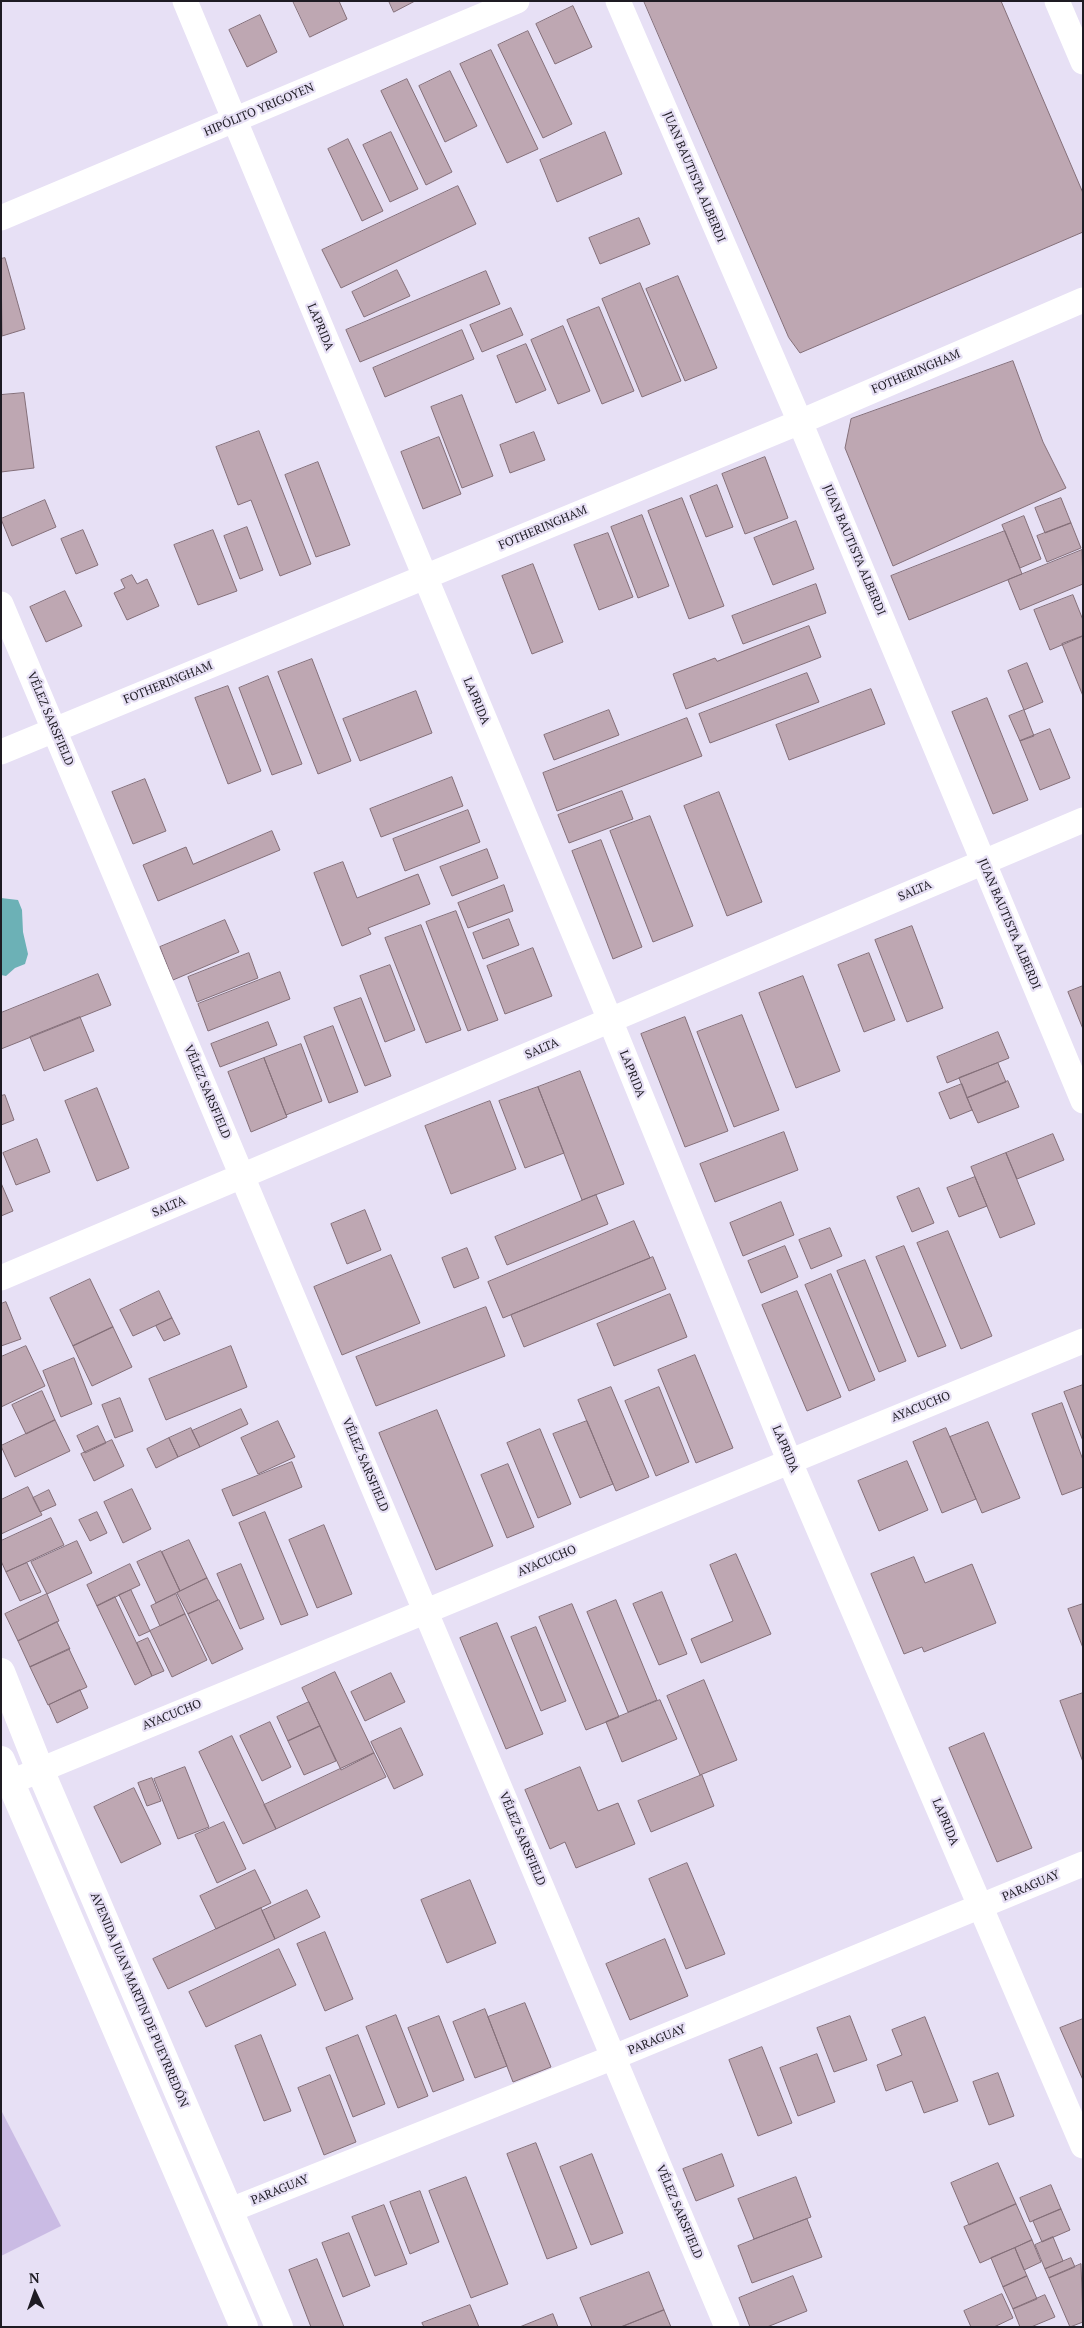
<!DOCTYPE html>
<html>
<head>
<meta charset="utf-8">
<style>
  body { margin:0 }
  #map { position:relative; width:1084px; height:2328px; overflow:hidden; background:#e7e0f5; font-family:"PT Serif",serif }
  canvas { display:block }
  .frame { position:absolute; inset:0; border:2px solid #1e1b23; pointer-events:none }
  .north { position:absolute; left:10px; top:2268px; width:50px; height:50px; -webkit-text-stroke:4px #e7e0f5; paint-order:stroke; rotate:357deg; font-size:14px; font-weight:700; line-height:20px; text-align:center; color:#1e1b23 }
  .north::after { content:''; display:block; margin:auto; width:18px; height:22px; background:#1e1b23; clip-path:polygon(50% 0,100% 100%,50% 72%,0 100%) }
</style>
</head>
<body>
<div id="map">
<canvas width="1084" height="2328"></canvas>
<div class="frame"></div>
<div class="north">N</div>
</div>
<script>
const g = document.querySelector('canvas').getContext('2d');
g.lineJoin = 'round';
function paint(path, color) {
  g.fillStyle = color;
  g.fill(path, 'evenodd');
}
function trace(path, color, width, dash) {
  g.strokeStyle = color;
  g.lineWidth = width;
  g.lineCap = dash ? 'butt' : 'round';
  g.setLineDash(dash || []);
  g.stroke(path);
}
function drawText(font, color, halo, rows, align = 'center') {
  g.font = font + ' "PT Serif",serif';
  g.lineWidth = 4.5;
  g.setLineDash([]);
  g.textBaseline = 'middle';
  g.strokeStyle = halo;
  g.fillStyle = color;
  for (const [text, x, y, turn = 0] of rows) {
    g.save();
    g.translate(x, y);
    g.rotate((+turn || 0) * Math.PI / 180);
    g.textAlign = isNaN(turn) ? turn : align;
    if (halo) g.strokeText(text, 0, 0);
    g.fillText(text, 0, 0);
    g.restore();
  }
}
paint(new Path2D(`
  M 1,2110 L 61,2226 L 1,2256 Z`), '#cabbe4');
paint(new Path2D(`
  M 1,898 L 18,900 L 22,910 L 23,932 L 28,954 L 25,964 L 15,968 L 6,976 L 1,975 Z`), '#6cb1b6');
const building = new Path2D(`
  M 293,1 L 339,1 L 347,19 L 310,37 Z
  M 389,1 L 415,1 L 394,12 Z
  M 644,1 L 1001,1 L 1083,193 L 1083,232 L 800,353 L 789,338 Z
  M 573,6 L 592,47 L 555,64 L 536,24 Z
  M 260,15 L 277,52 L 247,67 L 229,30 Z
  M 528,31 L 572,124 L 543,138 L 498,45 Z
  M 491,50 L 538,149 L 507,163 L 460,64 Z
  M 450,71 L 477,126 L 445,142 L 419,86 Z
  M 407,79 L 452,172 L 426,185 L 381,91 Z
  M 391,132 L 418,189 L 390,202 L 363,145 Z
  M 605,132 L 622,174 L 557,202 L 540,160 Z
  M 348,139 L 383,211 L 362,221 L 328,149 Z
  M 458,186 L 476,224 L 341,288 L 322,250 Z
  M 639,218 L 650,244 L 600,264 L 589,238 Z
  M 5,258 L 25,329 L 2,336 L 1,259 Z
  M 397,270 L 410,296 L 364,317 L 352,292 Z
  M 486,271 L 500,304 L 360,362 L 346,330 Z
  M 678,276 L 717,368 L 685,381 L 646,289 Z
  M 640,283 L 681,381 L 642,397 L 602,299 Z
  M 599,307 L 634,391 L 602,404 L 567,320 Z
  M 511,308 L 523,335 L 482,352 L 470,325 Z
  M 563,326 L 590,391 L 558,404 L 531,340 Z
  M 462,330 L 474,359 L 385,397 L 373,368 Z
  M 526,344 L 546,390 L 516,403 L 497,356 Z
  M 1013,361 L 1043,442 L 1066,488 L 893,566 L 845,448 L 851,419 Z
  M 24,393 L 34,468 L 1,472 L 1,395 Z
  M 462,395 L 493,476 L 462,488 L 431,407 Z
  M 259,431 L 311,564 L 280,576 L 251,500 L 238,505 L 216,447 Z
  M 534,432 L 545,460 L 510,473 L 500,445 Z
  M 439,437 L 461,494 L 423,509 L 401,452 Z
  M 765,457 L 788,518 L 745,534 L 722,474 Z
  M 318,462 L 350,545 L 316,557 L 285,475 Z
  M 717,485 L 733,527 L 706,537 L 690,496 Z
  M 682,498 L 724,606 L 689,619 L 648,511 Z
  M 1061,498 L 1071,523 L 1045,533 L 1035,508 Z
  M 45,500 L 56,527 L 12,546 L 1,519 Z
  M 642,515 L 669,586 L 638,598 L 611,527 Z
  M 1024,516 L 1041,559 L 1020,568 L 1002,525 Z
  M 796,521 L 814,569 L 773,585 L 754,538 Z
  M 1071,523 L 1081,548 L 1047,562 L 1037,536 Z
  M 247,527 L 263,570 L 240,579 L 224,536 Z
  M 83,530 L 98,565 L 76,574 L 61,539 Z
  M 213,530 L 237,591 L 198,605 L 174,545 Z
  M 1005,531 L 1022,574 L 909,620 L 891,576 Z
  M 608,533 L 633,597 L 599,610 L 574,545 Z
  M 1082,550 L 1083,584 L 1020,610 L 1008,580 Z
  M 533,564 L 563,642 L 532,654 L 502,576 Z
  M 132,575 L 137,584 L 147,579 L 159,606 L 127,620 L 114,593 L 125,588 L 121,580 Z
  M 816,584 L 826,613 L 743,644 L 732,616 Z
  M 65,591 L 82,626 L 46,642 L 30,607 Z
  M 1073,595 L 1083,620 L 1083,636 L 1050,650 L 1034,610 Z
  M 809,626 L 821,657 L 686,709 L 673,674 L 715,658 L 717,661 Z
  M 1083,636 L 1083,696 L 1062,644 Z
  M 312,659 L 351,761 L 318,774 L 278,672 Z
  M 1027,663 L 1043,702 L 1024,710 L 1008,671 Z
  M 807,673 L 819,702 L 710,743 L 699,714 Z
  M 268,676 L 302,764 L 272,775 L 239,688 Z
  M 228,686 L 261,771 L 228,784 L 195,698 Z
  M 871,689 L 885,724 L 789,760 L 776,725 Z
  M 416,691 L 432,733 L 360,761 L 343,719 Z
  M 987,698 L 1028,800 L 993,814 L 952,712 Z
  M 609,710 L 619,735 L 554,760 L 544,735 Z
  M 1024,710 L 1034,736 L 1020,741 L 1009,716 Z
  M 687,718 L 702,756 L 557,811 L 543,773 Z
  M 1050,729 L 1070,778 L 1040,790 L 1020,741 Z
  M 452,777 L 463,806 L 381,837 L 370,809 Z
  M 145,779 L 166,831 L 133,844 L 112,792 Z
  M 622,791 L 633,819 L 569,843 L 558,815 Z
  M 719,792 L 762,902 L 727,916 L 684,806 Z
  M 468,810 L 480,842 L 405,871 L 393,839 Z
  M 650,816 L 693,926 L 653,942 L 610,831 Z
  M 272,831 L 280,850 L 158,901 L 143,865 L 186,847 L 193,864 Z
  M 601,840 L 642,947 L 613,959 L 572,851 Z
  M 487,849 L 498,878 L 452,896 L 440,867 Z
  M 343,862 L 357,898 L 418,874 L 430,904 L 368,928 L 371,934 L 342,946 L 314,873 Z
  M 504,885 L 513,911 L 468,928 L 458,903 Z
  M 456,911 L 498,1020 L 468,1031 L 426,922 Z
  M 509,919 L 519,945 L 483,959 L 473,933 Z
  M 225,920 L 239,952 L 173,980 L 160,947 Z
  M 421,925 L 461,1030 L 426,1043 L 385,938 Z
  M 912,926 L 943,1008 L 907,1022 L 875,940 Z
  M 533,948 L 552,996 L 505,1014 L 487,966 Z
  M 249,953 L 258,978 L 197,1002 L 188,977 Z
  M 869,953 L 895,1020 L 864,1032 L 838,965 Z
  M 390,965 L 415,1030 L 385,1042 L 360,976 Z
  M 280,972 L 290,999 L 208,1031 L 198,1004 Z
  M 98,974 L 111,1005 L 1,1049 L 1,1013 Z
  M 803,976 L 840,1071 L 796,1088 L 759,993 Z
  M 1083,986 L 1083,1029 L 1068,992 Z
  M 361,998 L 391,1076 L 365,1086 L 334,1008 Z
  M 742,1015 L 779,1110 L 734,1127 L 697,1032 Z
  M 80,1017 L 94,1051 L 44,1071 L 30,1037 Z
  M 685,1017 L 728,1131 L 685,1147 L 641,1034 Z
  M 268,1022 L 277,1045 L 220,1067 L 211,1044 Z
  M 333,1026 L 358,1092 L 329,1103 L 304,1037 Z
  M 998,1032 L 1009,1058 L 947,1083 L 937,1057 Z
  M 301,1044 L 322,1101 L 286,1115 L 264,1058 Z
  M 264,1058 L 287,1117 L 251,1132 L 228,1072 Z
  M 998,1063 L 1006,1082 L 967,1098 L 959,1078 Z
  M 580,1071 L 624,1184 L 582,1200 L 538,1087 Z
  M 1008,1081 L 1019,1107 L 978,1123 L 967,1098 Z
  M 962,1084 L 972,1110 L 950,1119 L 939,1093 Z
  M 538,1087 L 564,1153 L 525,1168 L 499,1101 Z
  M 97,1088 L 129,1168 L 97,1181 L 65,1101 Z
  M 5,1095 L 14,1120 L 1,1125 L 1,1096 Z
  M 490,1101 L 516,1169 L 451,1194 L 425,1126 Z
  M 784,1132 L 798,1170 L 715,1202 L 700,1164 Z
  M 1053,1134 L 1064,1160 L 1017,1179 L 1006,1153 Z
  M 37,1139 L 50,1172 L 16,1185 L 3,1153 Z
  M 1006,1153 L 1035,1224 L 1000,1238 L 971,1167 Z
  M 975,1177 L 987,1206 L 959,1217 L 947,1188 Z
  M 1,1183 L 13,1211 L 1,1216 Z
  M 919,1188 L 934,1223 L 912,1232 L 897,1197 Z
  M 596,1195 L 608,1224 L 507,1265 L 495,1237 Z
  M 781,1202 L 794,1235 L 743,1256 L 730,1223 Z
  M 365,1210 L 381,1250 L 347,1264 L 331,1224 Z
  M 634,1221 L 650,1258 L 503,1318 L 488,1282 Z
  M 830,1228 L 842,1256 L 811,1269 L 799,1240 Z
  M 948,1231 L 992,1336 L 961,1349 L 917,1243 Z
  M 785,1246 L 798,1277 L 761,1293 L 748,1261 Z
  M 904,1246 L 946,1346 L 918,1357 L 876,1257 Z
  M 467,1248 L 479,1278 L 454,1288 L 442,1258 Z
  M 391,1255 L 420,1323 L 342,1355 L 314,1287 Z
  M 653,1257 L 666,1289 L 524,1347 L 511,1315 Z
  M 865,1260 L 906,1361 L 879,1372 L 837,1271 Z
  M 831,1274 L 875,1380 L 849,1391 L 805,1285 Z
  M 90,1279 L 113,1327 L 73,1346 L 50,1298 Z
  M 159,1291 L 172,1318 L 133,1336 L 120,1310 Z
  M 797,1291 L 841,1397 L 807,1411 L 762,1305 Z
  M 670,1294 L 687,1337 L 614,1366 L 597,1324 Z
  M 6,1302 L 21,1339 L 1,1346 L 1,1304 Z
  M 486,1307 L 505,1356 L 376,1406 L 356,1357 Z
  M 172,1318 L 180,1334 L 164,1341 L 156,1326 Z
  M 113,1327 L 132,1367 L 92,1386 L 73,1346 Z
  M 26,1346 L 45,1386 L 1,1407 L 1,1357 Z
  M 231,1346 L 247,1387 L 166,1420 L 149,1379 Z
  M 695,1355 L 733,1448 L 696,1463 L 658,1370 Z
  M 74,1358 L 92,1404 L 61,1417 L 43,1371 Z
  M 1083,1385 L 1083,1441 L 1064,1392 Z
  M 611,1387 L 649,1477 L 616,1491 L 578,1400 Z
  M 659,1387 L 689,1462 L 656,1476 L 625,1401 Z
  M 42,1391 L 55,1420 L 26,1434 L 12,1405 Z
  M 120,1398 L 133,1431 L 115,1438 L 102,1405 Z
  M 1062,1403 L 1083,1460 L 1083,1487 L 1062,1495 L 1032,1414 Z
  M 241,1409 L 248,1424 L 200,1447 L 192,1431 Z
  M 437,1410 L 493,1546 L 436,1570 L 379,1433 Z
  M 55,1420 L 70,1451 L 15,1477 L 1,1446 Z
  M 278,1421 L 295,1457 L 258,1474 L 241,1438 Z
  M 587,1421 L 613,1484 L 580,1498 L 553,1434 Z
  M 988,1422 L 1020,1498 L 982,1513 L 950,1437 Z
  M 98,1426 L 106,1443 L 85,1453 L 77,1436 Z
  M 191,1428 L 200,1447 L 178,1457 L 169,1438 Z
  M 946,1428 L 976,1499 L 942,1513 L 913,1442 Z
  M 540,1429 L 571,1504 L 538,1518 L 507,1443 Z
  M 169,1438 L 178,1457 L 156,1468 L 147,1449 Z
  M 112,1440 L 124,1466 L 94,1481 L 81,1454 Z
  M 907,1461 L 928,1510 L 879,1531 L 858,1481 Z
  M 292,1462 L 302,1487 L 233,1516 L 222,1490 Z
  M 508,1464 L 534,1527 L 507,1538 L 481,1475 Z
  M 28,1487 L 42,1515 L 1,1534 L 1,1500 Z
  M 132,1489 L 151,1529 L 123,1543 L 104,1502 Z
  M 49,1490 L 56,1505 L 40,1512 L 33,1498 Z
  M 97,1512 L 107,1533 L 90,1541 L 79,1520 Z
  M 265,1512 L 308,1615 L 281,1625 L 239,1523 Z
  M 51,1518 L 64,1545 L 6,1572 L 1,1561 L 1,1541 Z
  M 324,1525 L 352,1594 L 317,1608 L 289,1540 Z
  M 189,1540 L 207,1578 L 180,1591 L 162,1552 Z
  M 77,1541 L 92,1573 L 47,1594 L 31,1562 Z
  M 161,1551 L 180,1591 L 156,1603 L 137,1562 Z
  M 736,1554 L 771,1634 L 701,1663 L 691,1639 L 733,1621 L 710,1565 Z
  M 914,1557 L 925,1583 L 972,1564 L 996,1623 L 924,1652 L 922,1647 L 904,1654 L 871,1574 Z
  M 27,1563 L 41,1592 L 20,1601 L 6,1572 Z
  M 130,1564 L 140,1585 L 97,1606 L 87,1585 Z
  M 241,1564 L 264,1619 L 240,1629 L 217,1574 Z
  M 207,1578 L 218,1600 L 188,1614 L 177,1593 Z
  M 131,1590 L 150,1631 L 139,1636 L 119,1595 Z
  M 662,1592 L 687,1654 L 659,1665 L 633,1604 Z
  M 47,1594 L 59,1621 L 18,1641 L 5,1614 Z
  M 176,1594 L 185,1614 L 160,1626 L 151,1606 Z
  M 115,1597 L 152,1676 L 135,1685 L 97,1606 Z
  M 219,1600 L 243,1649 L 212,1664 L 188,1614 Z
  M 616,1600 L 657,1700 L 628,1712 L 587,1612 Z
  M 572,1604 L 619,1717 L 586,1730 L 539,1617 Z
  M 1083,1604 L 1083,1648 L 1068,1609 Z
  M 185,1614 L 207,1660 L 172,1677 L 150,1631 Z
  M 57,1622 L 70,1649 L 30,1667 L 18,1641 Z
  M 497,1623 L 543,1734 L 506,1749 L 460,1638 Z
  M 536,1627 L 566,1701 L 541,1711 L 511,1637 Z
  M 148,1638 L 164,1671 L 152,1676 L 137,1643 Z
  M 69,1649 L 87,1687 L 48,1705 L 30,1667 Z
  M 335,1672 L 374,1753 L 341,1770 L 302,1688 Z
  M 391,1673 L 405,1702 L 365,1721 L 351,1692 Z
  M 704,1680 L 737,1760 L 700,1775 L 667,1696 Z
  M 80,1690 L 88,1708 L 57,1723 L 49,1705 Z
  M 1083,1693 L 1083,1762 L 1060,1701 Z
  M 660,1700 L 677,1739 L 622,1762 L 606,1722 Z
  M 309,1702 L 320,1726 L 288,1741 L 277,1717 Z
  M 270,1722 L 291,1767 L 262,1781 L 240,1736 Z
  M 320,1726 L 336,1761 L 304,1775 L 288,1741 Z
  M 401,1728 L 423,1775 L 394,1789 L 371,1742 Z
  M 984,1733 L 1032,1848 L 997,1862 L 949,1748 Z
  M 232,1736 L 276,1829 L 243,1844 L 199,1752 Z
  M 374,1753 L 386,1777 L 276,1829 L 264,1805 Z
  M 185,1767 L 209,1827 L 178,1839 L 154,1779 Z
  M 580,1767 L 598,1811 L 618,1803 L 635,1844 L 576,1868 L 565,1842 L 550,1849 L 525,1790 Z
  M 702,1775 L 714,1806 L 651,1832 L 638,1801 Z
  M 152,1778 L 161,1801 L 147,1806 L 138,1783 Z
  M 134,1788 L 161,1844 L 121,1863 L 94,1807 Z
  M 224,1822 L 246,1869 L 217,1883 L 195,1835 Z
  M 687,1863 L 725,1954 L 686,1969 L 649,1879 Z
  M 255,1870 L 271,1903 L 216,1929 L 200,1896 Z
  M 470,1880 L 496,1943 L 447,1963 L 421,1900 Z
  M 307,1890 L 320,1917 L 275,1939 L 262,1911 Z
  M 261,1908 L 275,1939 L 168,1989 L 153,1959 Z
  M 325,1932 L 353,1999 L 325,2011 L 297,1944 Z
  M 665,1939 L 688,1996 L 630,2020 L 606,1964 Z
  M 279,1949 L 296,1985 L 206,2027 L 189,1992 Z
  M 525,2003 L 551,2067 L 513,2082 L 488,2017 Z
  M 485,2009 L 507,2066 L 475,2078 L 453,2022 Z
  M 396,2015 L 428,2096 L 398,2108 L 366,2027 Z
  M 439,2016 L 464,2080 L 433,2092 L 408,2028 Z
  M 850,2016 L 867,2060 L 834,2072 L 817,2028 Z
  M 925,2017 L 958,2101 L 924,2113 L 912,2081 L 886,2091 L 877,2065 L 902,2055 L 892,2030 Z
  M 1083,2019 L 1083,2080 L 1060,2028 Z
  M 261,2035 L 291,2111 L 264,2121 L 235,2046 Z
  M 358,2035 L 385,2104 L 353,2117 L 326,2048 Z
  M 762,2047 L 792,2123 L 758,2136 L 729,2060 Z
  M 817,2054 L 835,2102 L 798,2116 L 780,2068 Z
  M 998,2073 L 1014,2116 L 989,2125 L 973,2082 Z
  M 330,2075 L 356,2142 L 324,2155 L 298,2088 Z
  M 536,2143 L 577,2248 L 547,2259 L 507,2154 Z
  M 592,2154 L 623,2233 L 591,2245 L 560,2167 Z
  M 722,2154 L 734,2186 L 696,2201 L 683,2169 Z
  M 998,2163 L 1016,2204 L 969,2225 L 951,2183 Z
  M 466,2177 L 508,2284 L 471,2298 L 429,2191 Z
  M 796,2177 L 811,2217 L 754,2239 L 738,2199 Z
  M 1051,2185 L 1061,2209 L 1030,2222 L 1020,2198 Z
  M 420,2191 L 439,2242 L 410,2254 L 390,2202 Z
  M 1016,2204 L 1032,2240 L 980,2263 L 964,2227 Z
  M 384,2205 L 407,2264 L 375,2276 L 352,2217 Z
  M 1061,2209 L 1070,2230 L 1042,2242 L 1033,2221 Z
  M 807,2219 L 822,2257 L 752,2283 L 738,2246 Z
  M 349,2233 L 370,2286 L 343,2297 L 322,2243 Z
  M 1053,2237 L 1063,2261 L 1045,2269 L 1035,2245 Z
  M 1032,2240 L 1041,2262 L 1024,2270 L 1015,2248 Z
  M 1015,2248 L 1027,2276 L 1003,2287 L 991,2258 Z
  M 1071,2258 L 1075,2267 L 1049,2278 L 1045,2269 Z
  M 317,2259 L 344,2327 L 311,2327 L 289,2270 Z
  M 1081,2264 L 1083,2322 L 1070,2327 L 1049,2278 Z
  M 649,2272 L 664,2310 L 621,2327 L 592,2327 L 580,2298 Z
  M 793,2276 L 807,2311 L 767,2327 L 750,2327 L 739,2298 Z
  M 1027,2276 L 1037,2299 L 1013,2309 L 1003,2287 Z
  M 1002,2294 L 1013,2318 L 994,2327 L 971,2327 L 964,2311 Z
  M 1045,2295 L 1055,2317 L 1031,2327 L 1020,2327 L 1013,2309 Z
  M 470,2305 L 479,2327 L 424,2327 L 422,2323 Z
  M 664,2310 L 671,2327 L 621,2327 Z
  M 553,2314 L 558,2327 L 520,2327 Z`);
paint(building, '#bea7b2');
trace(building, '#846f79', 1);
trace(new Path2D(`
  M 185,1 L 610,1020 L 789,1460 L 1083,2146
  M 618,1 L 800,422 L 1083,1101
  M 1057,1 L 1083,62
  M 1,218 L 517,1
  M 1,604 L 727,2327
  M 1,752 L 800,422 L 1083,300
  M 1,1278 L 1083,820
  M 11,1782 L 1083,1341
  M 228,2211 L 614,2057 L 1083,1864`), '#fff', 25);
trace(new Path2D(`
  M 1,1672 L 40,1770 L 279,2327
  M 1,1760 L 244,2327`), '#fff', 28);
drawText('12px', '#1e1b23', '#e7e0f5', [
  ["HIPÓLITO YRIGOYEN",259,110,-23],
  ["JUAN BAUTISTA ALBERDI",694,177,67],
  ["LAPRIDA",320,327,67],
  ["FOTHERINGHAM",916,372,-23],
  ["FOTHERINGHAM",543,528,-23],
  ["JUAN BAUTISTA ALBERDI",854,550,67],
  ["FOTHERINGHAM",168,683,-22],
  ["LAPRIDA",476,701,67],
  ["VÉLEZ SARSFIELD",50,719,67],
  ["SALTA",915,891,-23],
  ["JUAN BAUTISTA ALBERDI",1009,924,67],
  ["SALTA",542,1049,-23],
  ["LAPRIDA",632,1074,68],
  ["VÉLEZ SARSFIELD",207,1092,67],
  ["SALTA",169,1207,-23],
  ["AYACUCHO",921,1407,-22],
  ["LAPRIDA",785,1449,67],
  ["VÉLEZ SARSFIELD",365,1465,67],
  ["AYACUCHO",547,1561,-23],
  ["AYACUCHO",172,1715,-22],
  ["LAPRIDA",945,1822,67],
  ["VÉLEZ SARSFIELD",522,1839,67],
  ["PARAGUAY",1031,1886,-23],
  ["AVENIDA JUAN MARTIN DE PUEYRREDÓN",139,2000,67],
  ["PARAGUAY",657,2040,-22],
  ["PARAGUAY",280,2190,-22],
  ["VÉLEZ SARSFIELD",679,2212,67]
]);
</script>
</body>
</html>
